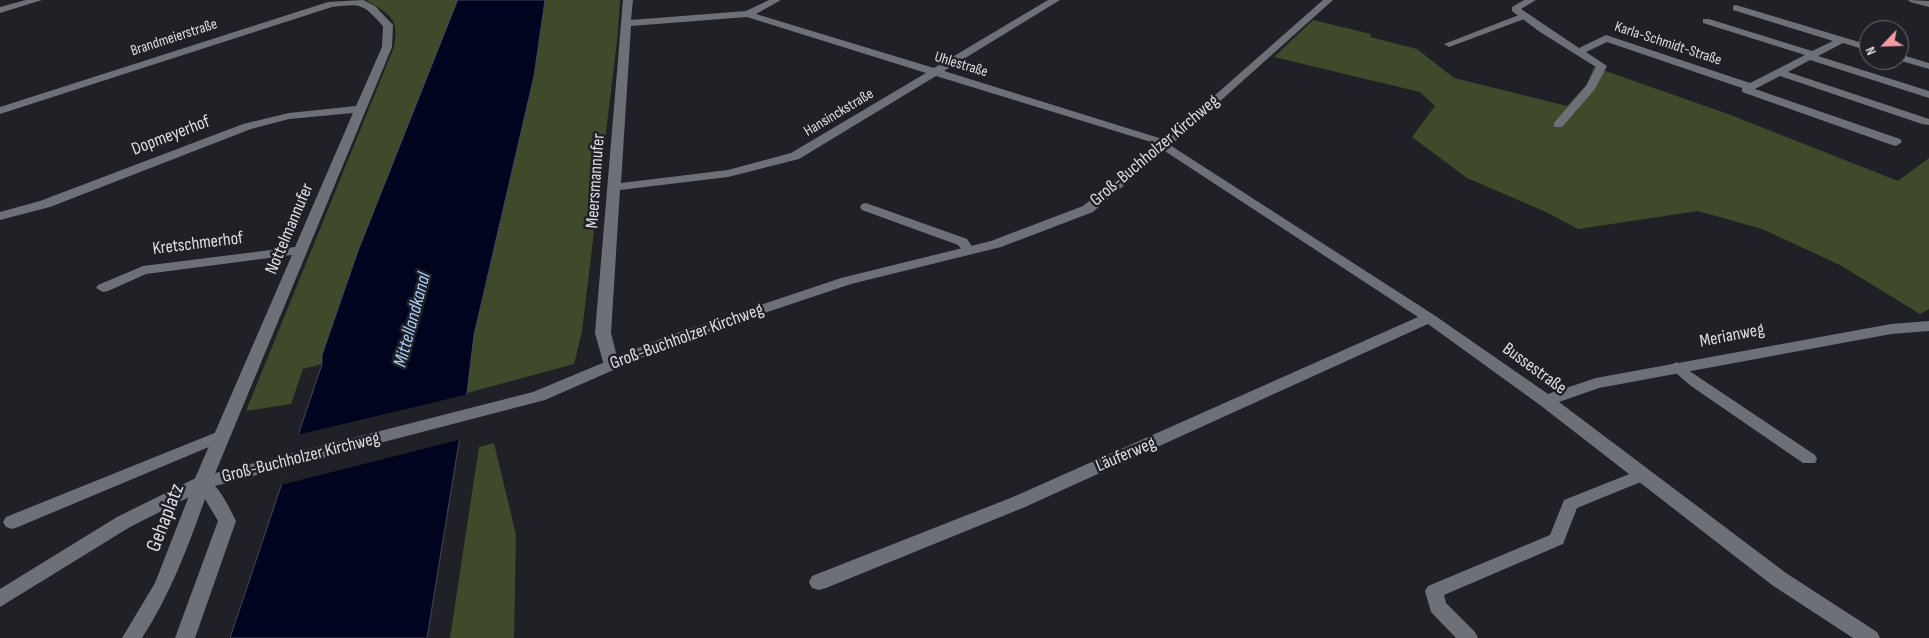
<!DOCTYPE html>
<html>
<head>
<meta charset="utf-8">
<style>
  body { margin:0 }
  #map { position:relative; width:1929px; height:638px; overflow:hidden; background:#202127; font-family:"Sofia Sans Condensed",sans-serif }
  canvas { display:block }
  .north { position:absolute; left:1859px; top:20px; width:50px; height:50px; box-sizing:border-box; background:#202127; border:1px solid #6c6d72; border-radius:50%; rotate:246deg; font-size:14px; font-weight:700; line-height:20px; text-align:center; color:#dddee2 }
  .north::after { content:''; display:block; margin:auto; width:18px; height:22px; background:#f49aa5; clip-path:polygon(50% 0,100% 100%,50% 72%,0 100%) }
</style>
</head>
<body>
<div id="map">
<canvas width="1929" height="638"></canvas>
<div class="north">N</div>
</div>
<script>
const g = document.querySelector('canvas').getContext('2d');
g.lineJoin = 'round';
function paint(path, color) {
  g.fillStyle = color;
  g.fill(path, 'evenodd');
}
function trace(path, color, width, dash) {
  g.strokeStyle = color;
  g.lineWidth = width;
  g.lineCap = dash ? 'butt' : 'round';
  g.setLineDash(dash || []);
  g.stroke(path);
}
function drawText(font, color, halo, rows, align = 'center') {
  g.font = font + ' "Sofia Sans Condensed",sans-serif';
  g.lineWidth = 5;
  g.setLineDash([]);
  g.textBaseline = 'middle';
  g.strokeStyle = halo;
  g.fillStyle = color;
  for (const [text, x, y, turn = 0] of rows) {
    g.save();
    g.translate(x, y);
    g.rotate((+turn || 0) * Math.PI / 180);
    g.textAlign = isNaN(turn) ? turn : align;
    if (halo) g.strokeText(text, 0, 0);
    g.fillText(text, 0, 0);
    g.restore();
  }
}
paint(new Path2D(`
  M 366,0 L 458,0 L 358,251 L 322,355 L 322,364 L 303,369 L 291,404 L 246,411 L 394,47 C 400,18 389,14 366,0 Z
  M 545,0 L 620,0 L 617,41 L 582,331 L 574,364 L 467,393 L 474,336 L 534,76 Z
  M 1313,20 L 1371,34 L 1370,37 L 1417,49 L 1454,78 L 1567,106 L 1587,84 L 1594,67 L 1728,114 L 1898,181 L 1929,158 L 1929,309 L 1920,314 L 1840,265 L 1762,229 L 1698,211 L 1578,229 L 1546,212 L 1467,178 L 1412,137 L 1435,106 L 1420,92 L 1274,57 Z
  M 494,443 L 516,535 L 514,638 L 450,638 L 479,447 Z`), '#3f4a2b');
const water = new Path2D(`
  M 458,0 L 545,0 L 534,76 L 474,335 L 467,393 L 427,638 L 230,638 L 322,364 L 322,355 L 358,251 Z`);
paint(water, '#00051f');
trace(water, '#42465a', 1);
paint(new Path2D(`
  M 469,394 L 462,439 L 281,485 L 297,435 Z`), '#202127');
paint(new Path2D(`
  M 1524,13 L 1528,16 L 1527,18 L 1449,47 L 1444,44 Z
  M 866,203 L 967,239 L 975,251 L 973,254 L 965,254 L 958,245 L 862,210 L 860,207 L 862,204 Z
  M 1676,362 L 1815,455 L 1817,459 L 1815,463 L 1803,463 L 1691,386 L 1669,367 Z
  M 222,430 L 228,431 L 230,435 L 228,439 L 18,527 L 12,529 L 6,527 L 3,522 L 6,517 Z
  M 1642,469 L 1648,471 L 1650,475 L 1648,479 L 1577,508 L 1563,544 L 1444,595 L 1446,603 L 1475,632 L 1478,638 L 1456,638 L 1431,612 L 1425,591 L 1428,586 L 1550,535 L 1564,500 Z
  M 202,477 C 218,482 229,507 236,521 L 195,638 L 175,638 L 218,521 L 205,499 C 188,547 170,595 142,638 L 122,638 L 155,583 L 194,483 L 196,479 Z`), '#6e7078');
paint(new Path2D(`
  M 363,0 L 375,6 L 393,25 L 392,47 L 211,483 L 208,488 L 202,490 L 196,488 L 193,483 L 292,255 L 146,274 L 108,291 L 103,292 L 96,288 L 98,285 L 143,266 L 295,247 L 353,113 L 289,119 L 251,129 L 50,207 L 0,220 L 0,212 L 40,201 L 243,124 L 289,113 L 356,106 L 382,47 L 383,26 C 363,4 362,3 332,7 L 0,114 L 0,107 L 328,2 Z
  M 623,0 L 633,0 L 631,20 L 746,11 L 769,0 L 781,0 L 756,14 L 934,68 L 1048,0 L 1060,0 L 944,71 L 1159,138 L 1434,315 L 1548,394 L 1596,378 L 1891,324 L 1929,321 L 1929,331 L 1891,334 L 1599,388 L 1559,402 L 1786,573 L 1877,632 L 1880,638 L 1853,638 L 1772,585 L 1540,405 L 1428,324 L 1025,507 L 826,588 L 819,590 L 812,588 L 809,582 L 812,576 L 1013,497 L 1418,317 L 1151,142 L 936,76 L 799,159 L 728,177 L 620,190 L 611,333 L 619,365 L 617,369 L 605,369 L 595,333 ZM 747,17 L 926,73 L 791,153 L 728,170 L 621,183 L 631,26 Z
  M 1524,0 L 1536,0 L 1521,9 L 1579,48 L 1606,35 L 1750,83 L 1805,55 L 1703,23 L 1703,19 L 1709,19 L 1812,51 L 1833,41 L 1733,10 L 1733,6 L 1736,5 L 1869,45 L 1869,51 L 1843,43 L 1818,56 L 1929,91 L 1929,98 L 1810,60 L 1788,72 L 1929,119 L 1929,125 L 1922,124 L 1780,76 L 1755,89 L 1900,139 L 1902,142 L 1896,146 L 1892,145 L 1742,92 L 1742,88 L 1607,42 L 1586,52 L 1607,66 L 1595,89 L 1562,127 L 1554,127 L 1554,123 L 1586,86 L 1596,67 L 1540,32 L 1512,11 L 1512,7 Z
  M 1908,0 L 1929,1 L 1929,7 L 1910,2 Z
  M 1899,54 L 1929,63 L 1929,69 L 1898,60 Z`), '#6e7078');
paint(new Path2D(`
  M 26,0 L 42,0 L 0,13 L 0,7 Z
  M 1323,0 L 1333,0 L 1179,138 L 1093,212 L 1001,247 L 851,284 L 675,343 L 545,400 L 207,488 L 130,527 L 0,607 L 0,589 L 117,517 L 196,478 L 533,392 L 665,337 L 841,278 L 991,241 L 1083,206 L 1171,134 Z`), '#6e7078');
drawText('15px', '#dddee2', '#202127', [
  ["Brandmeierstraße",174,38,-18],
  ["Karla-Schmidt-Straße",1668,44,18],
  ["Uhlestraße",961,65,17],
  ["Hansinckstraße",839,113,-31]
]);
drawText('18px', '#dddee2', '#202127', [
  ["Dopmeyerhof",171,136,-21],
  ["Groß-Buchholzer Kirchweg",1155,151,-40],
  ["Meersmannufer",596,181,-86],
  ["Nottelmannufer",290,229,-67],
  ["Kretschmerhof",198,244,-7],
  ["Merianweg",1732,336,-11],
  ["Groß-Buchholzer Kirchweg",687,337,-20],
  ["Bussestraße",1534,369,36],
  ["Läuferweg",1126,455,-23],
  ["Groß-Buchholzer Kirchweg",301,458,-14]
]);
drawText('italic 19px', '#aacffc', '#202127', [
  ["Mittellandkanal",413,320,-75]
]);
drawText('21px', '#dddee2', '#202127', [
  ["Gehaplatz",166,518,-69]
]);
</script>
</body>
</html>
